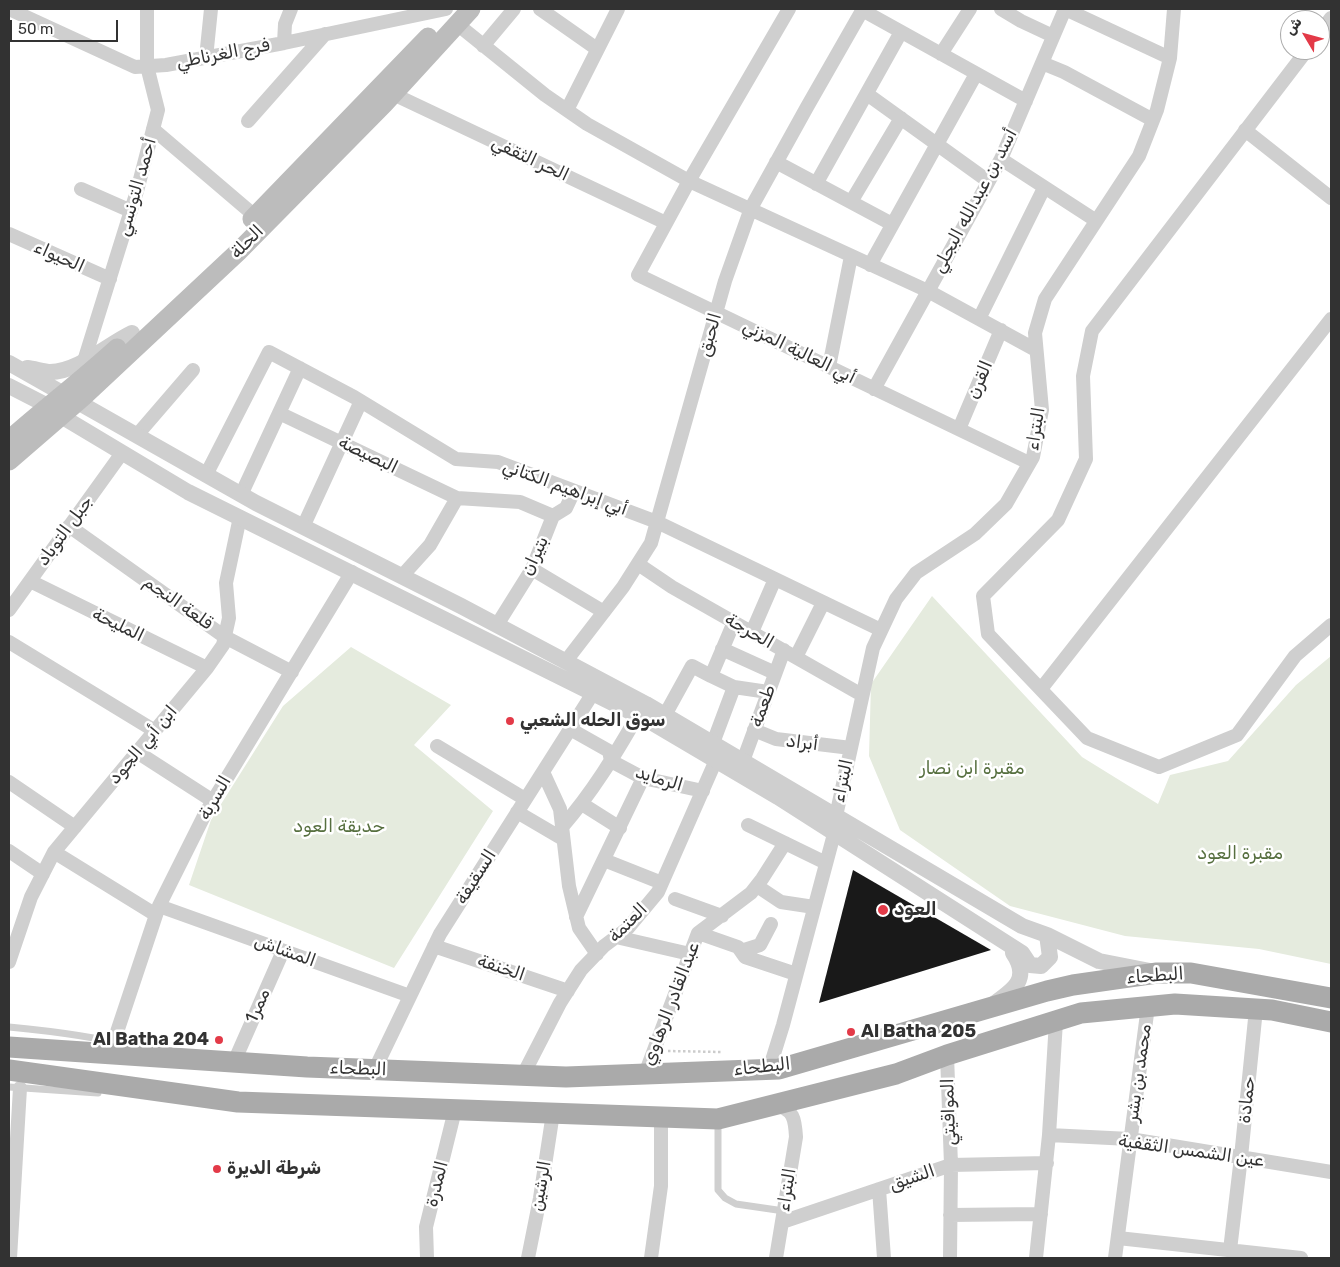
<!DOCTYPE html>
<html>
<head>
<meta charset="utf-8">
<style>
  body { margin:0 }
  #map { position:relative; width:1340px; height:1267px; overflow:hidden; background:#fff; font-family:Rubik,Vazirmatn,sans-serif }
  canvas { display:block }
  .frame { position:absolute; inset:0; border:10px solid #323232; pointer-events:none }
  .north { position:absolute; left:1280px; top:10px; width:50px; height:50px; box-sizing:border-box; background:#fff; border:1px solid #adadad; border-radius:50%; rotate:307deg; font-size:14px; font-weight:700; line-height:20px; text-align:center; color:#323232 }
  .north::after { content:''; display:block; margin:auto; width:18px; height:22px; background:#e33a48; clip-path:polygon(50% 0,100% 100%,50% 72%,0 100%) }
  .scale { position:absolute; left:10px; top:20px; width:108px; height:22px; box-sizing:border-box; border:2px solid #323232; border-top:0; padding-left:6px; font-size:15px; line-height:18px; white-space:nowrap; color:#323232; -webkit-text-stroke:4px #fff; paint-order:stroke }
</style>
</head>
<body>
<div id="map">
<canvas width="1340" height="1267"></canvas>
<div class="frame"></div>
<div class="north">ش</div>
<div class="scale">50 m</div>
</div>
<script>
const g = document.querySelector('canvas').getContext('2d');
g.lineJoin = 'round';
function paint(path, color) {
  g.fillStyle = color;
  g.fill(path, 'evenodd');
}
function trace(path, color, width, dash) {
  g.strokeStyle = color;
  g.lineWidth = width;
  g.lineCap = dash ? 'butt' : 'round';
  g.setLineDash(dash || []);
  g.stroke(path);
}
function drawText(font, color, halo, rows, align = 'center') {
  g.font = font + ' Rubik,Vazirmatn,sans-serif';
  g.lineWidth = 5;
  g.setLineDash([]);
  g.textBaseline = 'middle';
  g.strokeStyle = halo;
  g.fillStyle = color;
  for (const [text, x, y, turn = 0] of rows) {
    g.save();
    g.translate(x, y);
    g.rotate((+turn || 0) * Math.PI / 180);
    g.textAlign = isNaN(turn) ? turn : align;
    if (halo) g.strokeText(text, 0, 0);
    g.fillText(text, 0, 0);
    g.restore();
  }
}
paint(new Path2D(`
  M 932,596 L 1082,757 L 1158,804 L 1170,775 L 1228,761 L 1296,685 L 1331,656 L 1331,964 L 1259,949 L 1125,936 L 1010,906 L 900,830 L 869,756 L 871,684 Z
  M 351,647 L 451,705 L 414,745 L 493,811 L 394,968 L 189,885 L 211,820 L 283,706 Z`), '#e5ebde');
paint(new Path2D(`
  M 853,870 L 991,950 L 819,1003 Z`), '#191919');
trace(new Path2D(`
  M 668,1051 L 722,1052`), '#ccc', 2.5, [2.5, 2.5]);
trace(new Path2D(`
  M 9,1027 C 51,1031 94,1036 135,1047
  M 9,1087 L 98,1093
  M 718,1122 L 718,1190 L 725,1198 L 736,1204 L 784,1211`), '#cfcfcf', 7);
trace(new Path2D(`
  M 9,9 L 135,67 L 166,65 L 284,43 L 446,9
  M 540,9 L 597,49
  M 789,9 L 689,181 L 638,275 L 1029,463
  M 1001,9 L 1021,21 L 1053,36
  M 1065,9 L 1170,58
  M 862,10 L 1026,101
  M 457,24 L 545,95 L 587,124 L 689,181 L 928,291 L 1036,350
  M 1320,33 L 1331,18
  M 284,43 L 285,24 L 291,9
  M 483,46 L 514,9
  M 1307,50 L 1092,331 L 1083,376 L 1086,459 L 1058,520 L 983,596 L 988,634 L 1087,738 L 1159,767 L 1237,735 L 1295,656 L 1331,625
  M 941,54 L 970,9
  M 206,58 L 211,9
  M 1042,63 L 1064,72 L 1153,120
  M 393,94 L 666,223
  M 867,94 L 988,181
  M 567,110 L 618,9
  M 248,121 L 325,34
  M 153,129 L 255,216
  M 1245,130 L 1331,198
  M 1001,159 L 1095,220
  M 776,162 L 892,224
  M 816,184 L 901,32
  M 81,189 L 131,211
  M 851,202 L 901,118
  M 9,234 L 110,279
  M 870,265 L 976,74
  M 979,319 L 1044,188
  M 84,361 L 137,191 L 158,110 L 147,66 L 147,9
  M 829,367 L 851,256
  M 874,389 L 1001,159 L 1065,9
  M 279,413 L 457,498 L 520,502 L 553,516
  M 959,429 L 1001,330
  M 137,435 L 193,370
  M 206,475 L 269,352 L 354,397 L 456,459 L 498,462 L 657,522 L 881,630
  M 241,495 L 300,368
  M 69,526 L 225,637 L 292,672
  M 303,527 L 361,401
  M 638,564 L 672,587 L 862,695
  M 532,569 L 604,612
  M 402,576 L 430,545 L 457,498
  M 30,581 L 207,668
  M 9,610 L 122,453
  M 497,625 L 532,569 L 553,516 L 566,508 L 574,491
  M 752,632 L 775,579
  M 9,642 L 155,731
  M 722,649 L 775,673
  M 796,657 L 823,603
  M 566,661 L 623,587 L 651,543 L 725,281 L 751,208 L 807,107 L 863,9
  M 711,676 L 734,687 L 768,692
  M 1041,689 L 1331,319
  M 665,715 L 692,666 L 711,676 L 734,622
  M 570,729 L 609,751 L 611,761 L 643,778 L 703,791
  M 754,730 L 776,739 L 851,748
  M 713,743 L 734,687
  M 437,746 L 525,799
  M 137,752 L 213,801
  M 743,761 L 784,650
  M 543,772 L 560,809 L 569,886 L 579,928 L 597,954
  M 9,782 L 75,827
  M 582,804 L 620,828
  M 517,812 L 563,839
  M 836,816 L 873,648 L 896,599 L 916,573 L 975,534 L 1006,504 L 1033,457 L 1042,410 L 1035,333 L 1045,299 L 1139,156 L 1157,110 L 1170,58 L 1174,9
  M 748,825 L 826,863
  M 562,827 C 592,793 615,755 638,715
  M 9,851 L 43,874
  M 54,852 L 156,915
  M 604,860 L 662,883
  M 757,886 L 781,902 L 814,907
  M 675,899 L 722,916
  M 159,906 L 410,996
  M 576,917 L 643,778
  M 698,933 L 738,947 L 745,957 L 796,974
  M 616,937 L 690,954
  M 434,946 L 568,991
  M 741,951 L 760,945 L 771,924
  M 9,962 L 31,897 L 54,852 L 207,668 L 223,645 L 229,618 L 226,583 L 240,517
  M 114,1041 L 159,906 L 205,814 L 352,572
  M 947,1055 L 951,1165 L 950,1258
  M 234,1062 L 283,951
  M 375,1069 L 440,934 L 593,693
  M 769,1070 L 783,1025 L 834,834
  M 645,1074 L 698,933 L 751,893 L 762,879 L 785,843
  M 523,1075 L 560,1003 L 581,970 L 604,946 L 628,928 L 658,892 L 716,760
  M 774,1105 C 794,1109 795,1119 796,1137 L 776,1258
  M 1049,1135 L 1130,1139 L 1331,1172
  M 879,1189 L 884,1258
  M 950,1215 L 1041,1214
  M 782,1222 L 951,1165 L 1047,1163
  M 1118,1238 L 1301,1258
  M 1230,1250 L 1241,1157 L 1256,1009
  M 10,1258 L 20,1088
  M 427,1258 L 426,1227 L 455,1110
  M 528,1258 L 540,1198 L 553,1113
  M 651,1258 L 661,1186 L 661,1117
  M 1036,1258 L 1049,1135 L 1056,1021
  M 1115,1258 L 1148,1006`), '#cfcfcf', 14);
trace(new Path2D(`
  M 9,363 L 256,503 L 461,606 L 646,704 L 1022,926 L 1047,935 L 1099,961 L 1150,971
  M 27,368 C 34,369 43,371 50,372 C 78,372 107,345 132,333
  M 9,386 L 48,406 L 61,416 L 188,492 L 651,722 L 778,797 L 1022,953 L 1030,965 L 1041,966 L 1050,957 L 1047,935
  M 995,1003 C 1015,989 1030,978 1013,953`), '#cfcfcf', 16);
trace(new Path2D(`
  M 252,219 L 428,37
  M 9,440 C 44,409 82,380 117,348
  M 9,461 L 83,397 L 238,252 L 384,104 L 471,9`), '#bcbcbc', 19);
trace(new Path2D(`
  M 9,1047 L 307,1067 L 566,1077 L 779,1069 L 1047,991 L 1073,985 L 1157,973 L 1191,973 L 1331,998
  M 9,1070 L 238,1102 L 718,1119 L 896,1074 L 947,1055 L 1081,1013 L 1175,1004 L 1272,1010 L 1331,1022`), '#aaa', 21);
for (const [x, y, r, color] of [
  [510,721,5,"#e33a48"],
  [883,910,6,"#e33a48"],
  [851,1032,5,"#e33a48"],
  [219,1040,5,"#e33a48"],
  [217,1169,5,"#e33a48"]
]) {
  const dot = new Path2D();
  dot.arc(x, y, r, 0, 2 * Math.PI);
  g.fillStyle = color;
  g.fill(dot);
  trace(dot, '#fff', 2);
}
drawText('18px', '#323232', '#fff', [
  ["فرج الغرناطي",223,54,-11],
  ["الحر الثقفي",530,159,25],
  ["أحمد التونسي",137,187,-74],
  ["أسد بن عبدالله البجلي",975,201,-62],
  ["الحلة",247,242,-45],
  ["الحيواء",59,257,24],
  ["الحبق",710,335,-74],
  ["أبي العالية المزني",799,352,26],
  ["القرن",980,380,-67],
  ["البتراء",1036,429,-81],
  ["البصيصة",368,455,26],
  ["أبي إبراهيم الكتاني",565,488,20],
  ["جبل التوباد",65,531,-54],
  ["بتيران",535,556,-65],
  ["قلعة النجم",178,603,35],
  ["المليحة",118,625,26],
  ["الحرجة",749,631,30],
  ["طعمة",763,706,-70],
  ["أبراد",802,743,7],
  ["ابن أبي الجود",143,745,-50],
  ["الرمايد",659,779,17],
  ["البتراء",843,781,-78],
  ["السربة",215,798,-60],
  ["السقيفة",476,877,-58],
  ["العتمة",628,923,-45],
  ["المشاش",285,951,20],
  ["الخنفة",501,968,19],
  ["البطحاء",1155,976,-4],
  ["عبدالقادر الرهاوي",671,1004,-69],
  ["ممر1",258,1006,-66],
  ["البطحاء",762,1067,-6],
  ["البطحاء",358,1069,2],
  ["محمد بن بشر",1139,1073,-82],
  ["حمادة",1247,1100,-84],
  ["المواقيتي",949,1112,-92],
  ["عين الشمس الثقفية",1191,1151,8],
  ["الشيق",912,1178,-19],
  ["المدرة",437,1184,-76],
  ["الرشين",541,1186,-80],
  ["البتراء",787,1190,-81]
]);
drawText('bold 18px', '#323232', '#fff', [
  ["سوق الحله الشعبي",520,721],
  ["العود",894,910],
  ["Al Batha 205",861,1032],
  ["Al Batha 204",209,1040,"right"],
  ["شرطة الديرة",227,1169]
], 'left');
drawText('18px', '#566f3f', '#fff', [
  ["مقبرة ابن نصار",972,769],
  ["حديقة العود",339,827],
  ["مقبرة العود",1240,854]
]);
</script>
</body>
</html>
